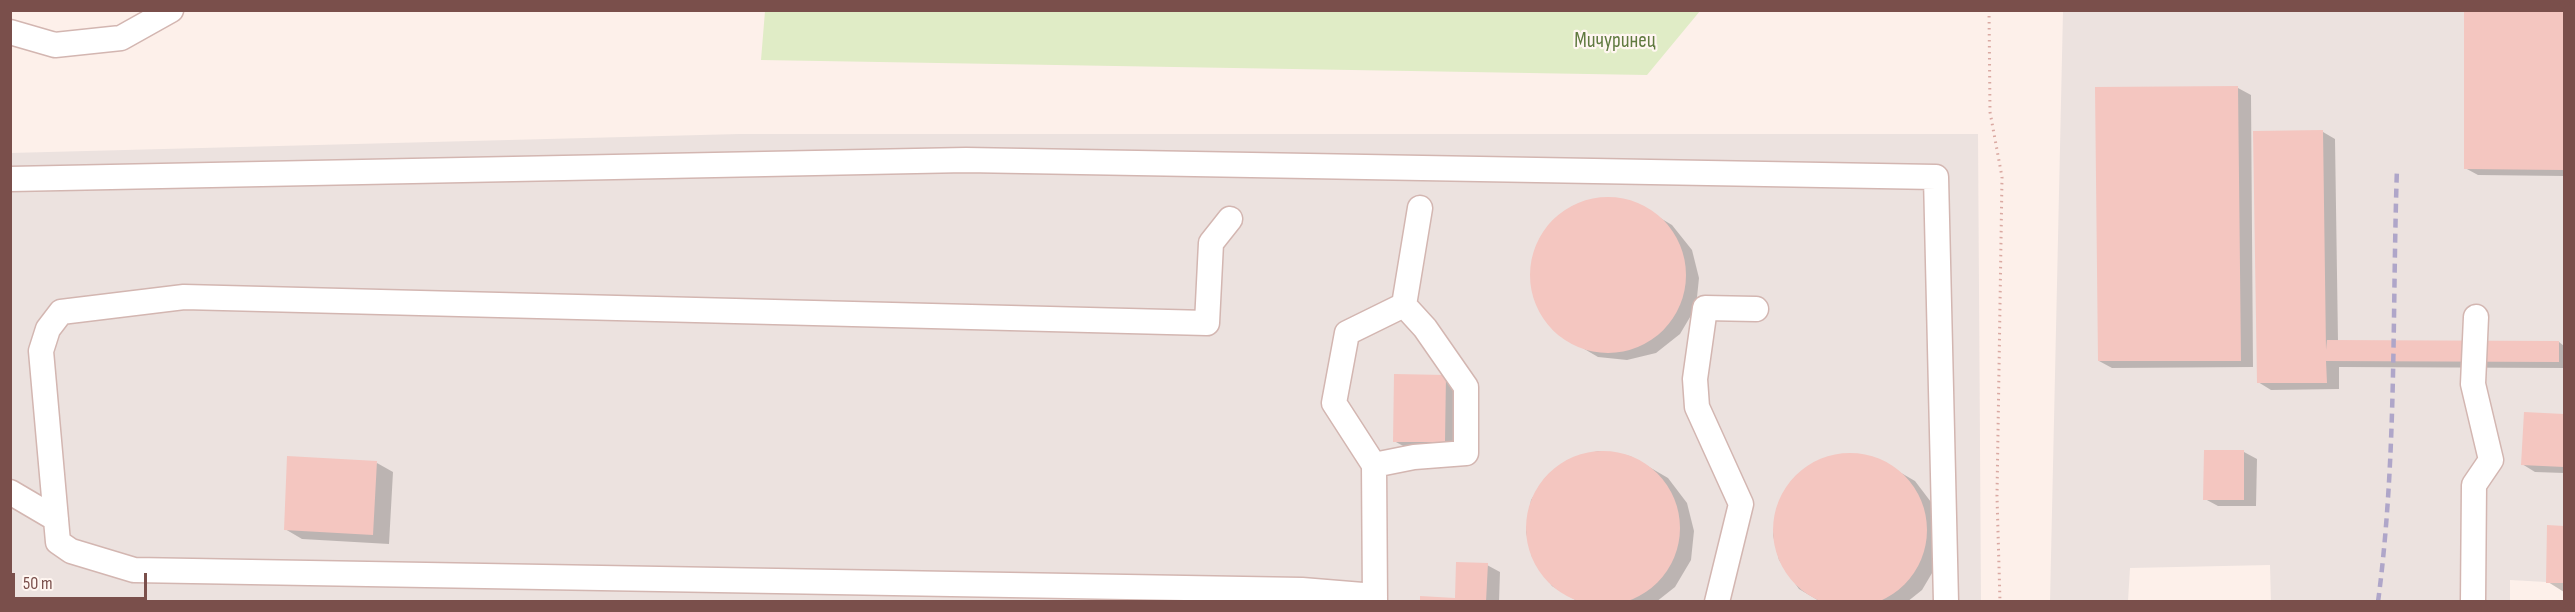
<!DOCTYPE html>
<html>
<head>
<meta charset="utf-8">
<style>
  body { margin:0 }
  #map { position:relative; width:2575px; height:612px; overflow:hidden; background:#fdf0ea; font-family:"Sofia Sans Condensed",sans-serif }
  canvas { display:block }
  .frame { position:absolute; inset:0; border:12px solid #7a4f4b; pointer-events:none }
  .scale { position:absolute; left:12px; top:573px; width:135px; height:27px; box-sizing:border-box; border:3px solid #7a4f4b; border-top:0; padding-left:8px; font-size:18px; line-height:21px; white-space:nowrap; color:#7a4f4b; -webkit-text-stroke:4px #fff6f1; paint-order:stroke }
</style>
</head>
<body>
<div id="map">
<canvas width="2575" height="612"></canvas>
<div class="frame"></div>
<div class="scale">50 m</div>
</div>
<script>
const g = document.querySelector('canvas').getContext('2d');
g.lineJoin = 'round';
function paint(path, color) {
  g.fillStyle = color;
  g.fill(path, 'evenodd');
}
function trace(path, color, width, dash) {
  g.strokeStyle = color;
  g.lineWidth = width;
  g.lineCap = dash ? 'butt' : 'round';
  g.setLineDash(dash || []);
  g.stroke(path);
}
function drawText(font, color, halo, rows, align = 'center') {
  g.font = font + ' "Sofia Sans Condensed",sans-serif';
  g.lineWidth = 4.5;
  g.setLineDash([]);
  g.textBaseline = 'middle';
  g.strokeStyle = halo;
  g.fillStyle = color;
  for (const [text, x, y, turn = 0] of rows) {
    g.save();
    g.translate(x, y);
    g.rotate((+turn || 0) * Math.PI / 180);
    g.textAlign = isNaN(turn) ? turn : align;
    if (halo) g.strokeText(text, 0, 0);
    g.fillText(text, 0, 0);
    g.restore();
  }
}
paint(new Path2D(`
  M 2063,11 L 2564,11 L 2564,583 L 2510,580 L 2510,601 L 2271,602 L 2270,565 L 2130,568 L 2128,601 L 2050,602 Z
  M 739,134 L 1978,134 L 1981,601 L 11,601 L 10,153 Z`), '#ece2df');
paint(new Path2D(`
  M 765,11 L 765,10 L 1700,11 L 1647,75 L 761,60 Z`), '#e0ecc6');
paint(new Path2D(`
  M 2466,10 L 2564,10 L 2564,176 L 2478,175 L 2465,168 Z
  M 2238,88 L 2251,95 L 2253,367 L 2112,368 L 2099,361 Z
  M 2323,132 L 2335,139 L 2338,341 L 2559,342 L 2564,346 L 2564,368 L 2339,367 L 2339,389 L 2271,390 L 2258,382 Z
  M 1603,198 L 1635,203 L 1672,225 L 1692,250 L 1699,278 L 1696,307 L 1680,334 L 1656,353 L 1627,360 L 1598,357 L 1557,333 L 1537,304 L 1531,279 L 1536,247 L 1550,224 L 1573,206 Z
  M 1446,376 L 1458,384 L 1457,449 L 1407,448 L 1394,441 Z
  M 2525,414 L 2564,415 L 2564,473 L 2535,472 L 2522,464 Z
  M 1598,451 L 1630,456 L 1644,464 L 1668,478 L 1687,503 L 1694,531 L 1691,560 L 1675,587 L 1656,602 L 1579,602 L 1552,586 L 1532,557 L 1526,532 L 1531,500 L 1546,477 L 1568,460 Z
  M 2244,452 L 2257,459 L 2256,506 L 2218,506 L 2205,499 Z
  M 1846,454 L 1877,459 L 1915,481 L 1934,506 L 1938,563 L 1922,590 L 1907,602 L 1821,602 L 1799,589 L 1779,560 L 1773,535 L 1779,502 L 1793,480 L 1815,462 Z
  M 377,463 L 393,472 L 389,544 L 302,539 L 285,529 Z
  M 2548,527 L 2564,527 L 2564,592 L 2548,582 Z
  M 1487,565 L 1500,572 L 1499,602 L 1422,602 L 1456,599 Z`), '#0003');
paint(new Path2D(`
  M 2464,10 L 2564,10 L 2564,170 L 2464,169 Z
  M 2238,86 L 2241,361 L 2098,361 L 2095,87 Z
  M 2323,130 L 2326,350 L 2327,340 L 2559,341 L 2559,362 L 2326,361 L 2327,383 L 2257,383 L 2253,131 Z
  M1530 275a78 78 0 1 1 156 0a78 78 0 1 1-156 0Z
  M 1394,374 L 1446,375 L 1445,442 L 1393,442 Z
  M 2524,412 L 2564,414 L 2564,467 L 2521,465 Z
  M 2204,450 L 2244,450 L 2244,500 L 2203,500 Z
  M1526 528a77 77 0 1 1 154 0a77 77 0 1 1-154 0Z
  M1773 530a77 77 0 1 1 154 0a77 77 0 1 1-154 0Z
  M 287,456 L 377,461 L 373,535 L 284,530 Z
  M 2547,525 L 2564,526 L 2564,583 L 2546,583 Z
  M 1456,562 L 1488,563 L 1486,602 L 1420,602 L 1420,596 L 1455,598 Z`), '#f4c6c0');
const minor = new Path2D(`
  M 10,32 L 55,45 L 121,38 L 171,10
  M 10,179 L 966,160 L 1936,177 L 1946,602
  M 1230,219 L 1211,243 L 1207,323 L 184,297 L 61,312 L 48,329 L 41,351 L 58,542 L 71,551 L 134,570 L 1302,590 L 1375,596
  M 1374,465 L 1414,457 L 1466,453 L 1466,387 L 1425,328 L 1404,305 L 1420,208
  M 10,492 L 56,519
  M 1375,602 L 1374,465 L 1334,403 L 1347,333 L 1404,305
  M 1717,602 L 1741,504 L 1697,407 L 1695,379 L 1705,308 L 1756,309
  M 2473,602 L 2474,485 L 2491,460 L 2473,384 L 2476,317`);
trace(minor, '#d3b6b1', 27);
trace(new Path2D(`
  M 1989,10 L 1990,112 L 2002,177 L 1997,496 L 2000,602`), '#daa9a2', 3, [1.5, 4.5]);
trace(minor, '#fff', 24);
trace(new Path2D(`
  M 2378,602 C 2397,458 2392,313 2397,168`), '#afa6c9', 4.5, [9, 6]);
drawText('21px', '#607a40', '#fff6f1', [
  ["Мичуринец",1615,42]
]);
</script>
</body>
</html>
